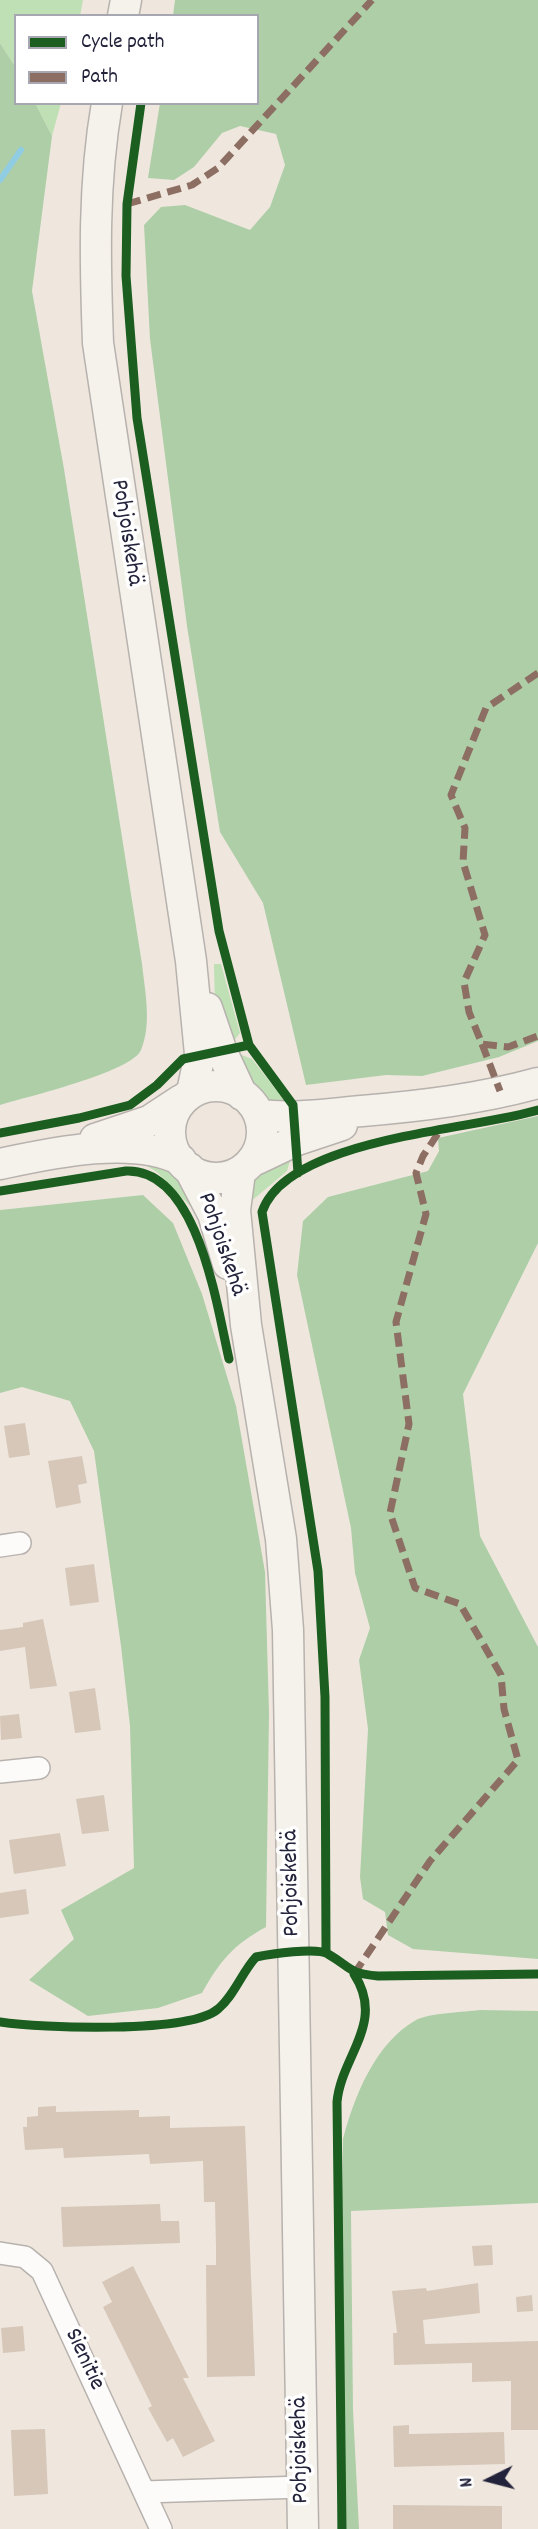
<!DOCTYPE html>
<html>
<head>
<meta charset="utf-8">
<style>
  body { margin:0 }
  #map { position:relative; width:538px; height:2529px; overflow:hidden; background:#efe7dd; font-family:Dekko,sans-serif }
  canvas { display:block }
  .legend { position:absolute; left:14px; top:14px; width:245px; height:91px; box-sizing:border-box; background:#fff; border:2px solid #a7a7b1; margin:0; padding:9px 12px; list-style:none; font-size:21px; color:#22223b }
  .legend li { display:flex; align-items:center; gap:14px; height:35px }
  .legend b { width:35px; border:2px solid #a7a7b1 }
  .north { position:absolute; left:454px; top:2445px; width:70px; height:70px; -webkit-text-stroke:5px #fff; paint-order:stroke; rotate:264deg; font-size:19px; font-weight:700; line-height:28px; text-align:center; color:#22223b }
  .north::after { content:''; display:block; margin:auto; width:24px; height:32px; background:#22223b; clip-path:polygon(50% 0,100% 100%,50% 72%,0 100%) }
</style>
</head>
<body>
<div id="map">
<canvas width="538" height="2529"></canvas>
<ul class="legend">
<li><b style="height:9px;background:#1b5e20"></b>Cycle path</li>
<li><b style="height:9px;background:#8d6e63"></b>Path</li>
</ul>
<div class="north">N</div>
</div>
<script>
const g = document.querySelector('canvas').getContext('2d');
g.lineJoin = 'round';
function paint(path, color) {
  g.fillStyle = color;
  g.fill(path, 'evenodd');
}
function trace(path, color, width, dash) {
  g.strokeStyle = color;
  g.lineWidth = width;
  g.lineCap = dash ? 'butt' : 'round';
  g.setLineDash(dash || []);
  g.stroke(path);
}
function drawText(font, color, halo, rows, align = 'center') {
  g.font = font + ' Dekko,sans-serif';
  g.lineWidth = 7;
  g.setLineDash([]);
  g.textBaseline = 'middle';
  g.strokeStyle = halo;
  g.fillStyle = color;
  for (const [text, x, y, turn = 0] of rows) {
    g.save();
    g.translate(x, y);
    g.rotate((+turn || 0) * Math.PI / 180);
    g.textAlign = isNaN(turn) ? turn : align;
    if (halo) g.strokeText(text, 0, 0);
    g.fillText(text, 0, 0);
    g.restore();
  }
}
paint(new Path2D(`
  M 0,0 L 83,0 L 80,16 L 16,16 L 16,68 L 0,43 Z
  M 35,103 L 61,103 L 52,136 Z
  M 214,964 L 221,964 L 240,1033 L 232,1043 L 215,1006 Z
  M 239,1054 L 252,1059 L 287,1104 C 257,1104 248,1079 239,1054 Z
  M 293,1151 L 287,1171 L 249,1203 L 247,1187 L 267,1167 Z
  M 144,1157 L 177,1176 L 195,1211 L 157,1172 L 145,1165 Z`), '#bee0b4');
paint(new Path2D(`
  M 175,0 L 538,0 L 538,1041 L 499,1057 L 422,1076 L 386,1075 L 306,1085 L 263,903 L 220,832 L 187,626 L 150,339 L 144,225 L 161,207 L 185,205 L 250,230 L 270,207 L 285,165 L 276,134 L 240,126 L 222,133 L 194,167 L 174,180 L 148,178 L 160,103 L 257,103 L 257,16 L 173,16 Z
  M 0,43 L 16,68 L 16,103 L 35,103 L 52,136 L 32,291 L 64,469 L 142,964 C 145,992 152,1024 141,1050 C 132,1072 26,1097 0,1105 Z
  M 538,1116 L 538,1243 L 463,1394 L 480,1536 L 538,1647 L 538,1959 L 413,1949 L 388,1935 L 385,1912 L 363,1899 L 360,1877 L 368,1729 L 359,1660 L 370,1628 L 355,1573 L 351,1528 L 297,1275 L 303,1221 L 328,1197 L 428,1171 L 439,1151 L 438,1138 Z
  M 143,1195 L 173,1223 L 202,1294 L 236,1406 L 265,1572 L 269,1713 L 266,1927 C 233,1945 220,1961 202,1993 L 158,2008 L 88,2016 L 29,1980 L 74,1939 L 61,1910 L 134,1868 L 130,1726 L 121,1646 L 94,1451 L 70,1401 L 22,1387 L 0,1393 L 0,1210 Z
  M 481,2010 L 538,2011 L 538,2203 L 351,2211 L 353,2410 L 359,2529 L 337,2529 L 343,2139 C 354,2097 375,2043 416,2020 C 429,2013 464,2012 481,2010 Z`), '#aecea8');
trace(new Path2D(`
  M 0,180 L 21,150`), '#90cde3', 6);
paint(new Path2D(`
  M 25,1423 L 30,1455 L 9,1458 L 4,1426 Z
  M 82,1456 L 87,1483 L 78,1485 L 81,1503 L 56,1508 L 48,1461 Z
  M 94,1564 L 99,1602 L 70,1606 L 65,1568 Z
  M 43,1619 L 57,1686 L 30,1689 L 25,1647 L 0,1651 L 0,1630 L 23,1627 L 23,1623 Z
  M 95,1688 L 101,1730 L 75,1733 L 69,1692 Z
  M 19,1714 L 22,1738 L 1,1740 L 0,1716 Z
  M 104,1795 L 109,1831 L 82,1834 L 76,1799 Z
  M 60,1833 L 66,1866 L 14,1874 L 9,1840 Z
  M 26,1889 L 29,1914 L 0,1918 L 0,1893 Z
  M 56,2106 L 56,2112 L 139,2110 L 139,2117 L 170,2116 L 170,2128 L 245,2126 L 255,2376 L 207,2377 L 206,2265 L 216,2265 L 216,2248 L 215,2202 L 204,2202 L 203,2161 L 150,2164 L 149,2154 L 64,2158 L 63,2148 L 25,2150 L 23,2127 L 27,2127 L 27,2117 L 38,2116 L 38,2107 Z
  M 160,2204 L 161,2221 L 179,2221 L 180,2243 L 63,2247 L 61,2207 Z
  M 492,2245 L 493,2265 L 474,2266 L 472,2246 Z
  M 133,2266 L 189,2378 L 183,2378 L 215,2441 L 183,2457 L 173,2438 L 167,2442 L 148,2408 L 152,2406 L 103,2307 L 112,2302 L 102,2282 Z
  M 478,2283 L 480,2313 L 423,2320 L 425,2344 L 538,2341 L 538,2430 L 511,2430 L 511,2381 L 472,2382 L 472,2363 L 394,2365 L 393,2333 L 397,2333 L 392,2291 L 426,2288 L 427,2291 Z
  M 532,2295 L 533,2311 L 517,2312 L 516,2297 Z
  M 23,2326 L 25,2351 L 3,2353 L 1,2328 Z
  M 409,2425 L 409,2434 L 504,2432 L 505,2464 L 394,2467 L 393,2426 Z
  M 45,2429 L 48,2494 L 14,2496 L 11,2430 Z
  M 393,2505 L 502,2506 L 502,2529 L 393,2529 Z`), '#d6c7b9');
const street = new Path2D(`
  M 0,1546 L 20,1543
  M 0,1772 L 39,1768
  M 0,2253 L 25,2257 L 42,2271 L 161,2529
  M 144,2492 L 302,2487`);
const secondary = new Path2D(`
  M 123,16 L 126,0
  M 107,103 C 93,184 95,262 98,343 L 191,961 L 200,1054 L 192,1092
  M 207,1008 L 222,1052 L 242,1095
  M170 1132a46 46 0 1 1 92 0a46 46 0 1 1-92 0Z
  M 259,1115 C 294,1119 327,1114 362,1111 C 421,1106 480,1099 538,1083
  M 95,1139 L 149,1121 L 181,1100
  M 255,1160 L 297,1140 L 342,1125
  M 0,1164 C 52,1153 133,1135 181,1160
  M 189,1168 L 213,1214 L 228,1264
  M 240,1172 L 235,1210 L 246,1325 L 281,1539 L 288,1630 L 303,2529`);
trace(street, '#b7b2ae', 24);
trace(secondary, '#b7b2ae', 33);
trace(street, '#fdfbfa', 21);
trace(secondary, '#f5f1eb', 30);
trace(new Path2D(`
  M 127,204 L 192,185 L 218,168 L 372,0
  M 538,673 L 486,708 L 451,795 L 465,828 L 463,862 L 485,935 L 464,982 L 469,1012 L 482,1044 L 508,1047 L 538,1036
  M 482,1044 L 500,1091
  M 354,1974 L 430,1861 L 518,1760 L 504,1709 L 501,1675 L 460,1604 L 415,1588 L 390,1513 L 409,1424 L 396,1322 L 426,1214 L 416,1173 L 423,1156 L 441,1129`), '#8d6e63', 7, [14, 7]);
trace(new Path2D(`
  M 141,103 L 127,204 L 126,276 L 137,418 L 219,931 L 249,1045 L 293,1105 L 298,1173
  M 0,1133 L 79,1118 L 130,1105 L 157,1085 L 183,1059 L 249,1045
  M 0,1191 L 126,1171 C 198,1168 217,1307 229,1359
  M 326,1952 L 325,1697 L 318,1571 L 262,1212 C 287,1138 473,1130 538,1110
  M 0,2022 C 40,2028 189,2034 218,2009 C 234,1996 242,1972 256,1957 C 270,1954 317,1947 328,1954 C 352,1968 347,1973 378,1976 L 538,1974
  M 342,2529 L 337,2102 C 341,2056 386,2023 354,1974`), '#1b5e20', 9);
drawText('24px', '#22223b', '#fff', [
  ["Pohjoiskehä",125,533,81],
  ["Pohjoiskehä",220,1245,71],
  ["Pohjoiskehä",293,1883,-91],
  ["Sienitie",83,2360,65],
  ["Pohjoiskehä",302,2450,-91]
]);
</script>
</body>
</html>
